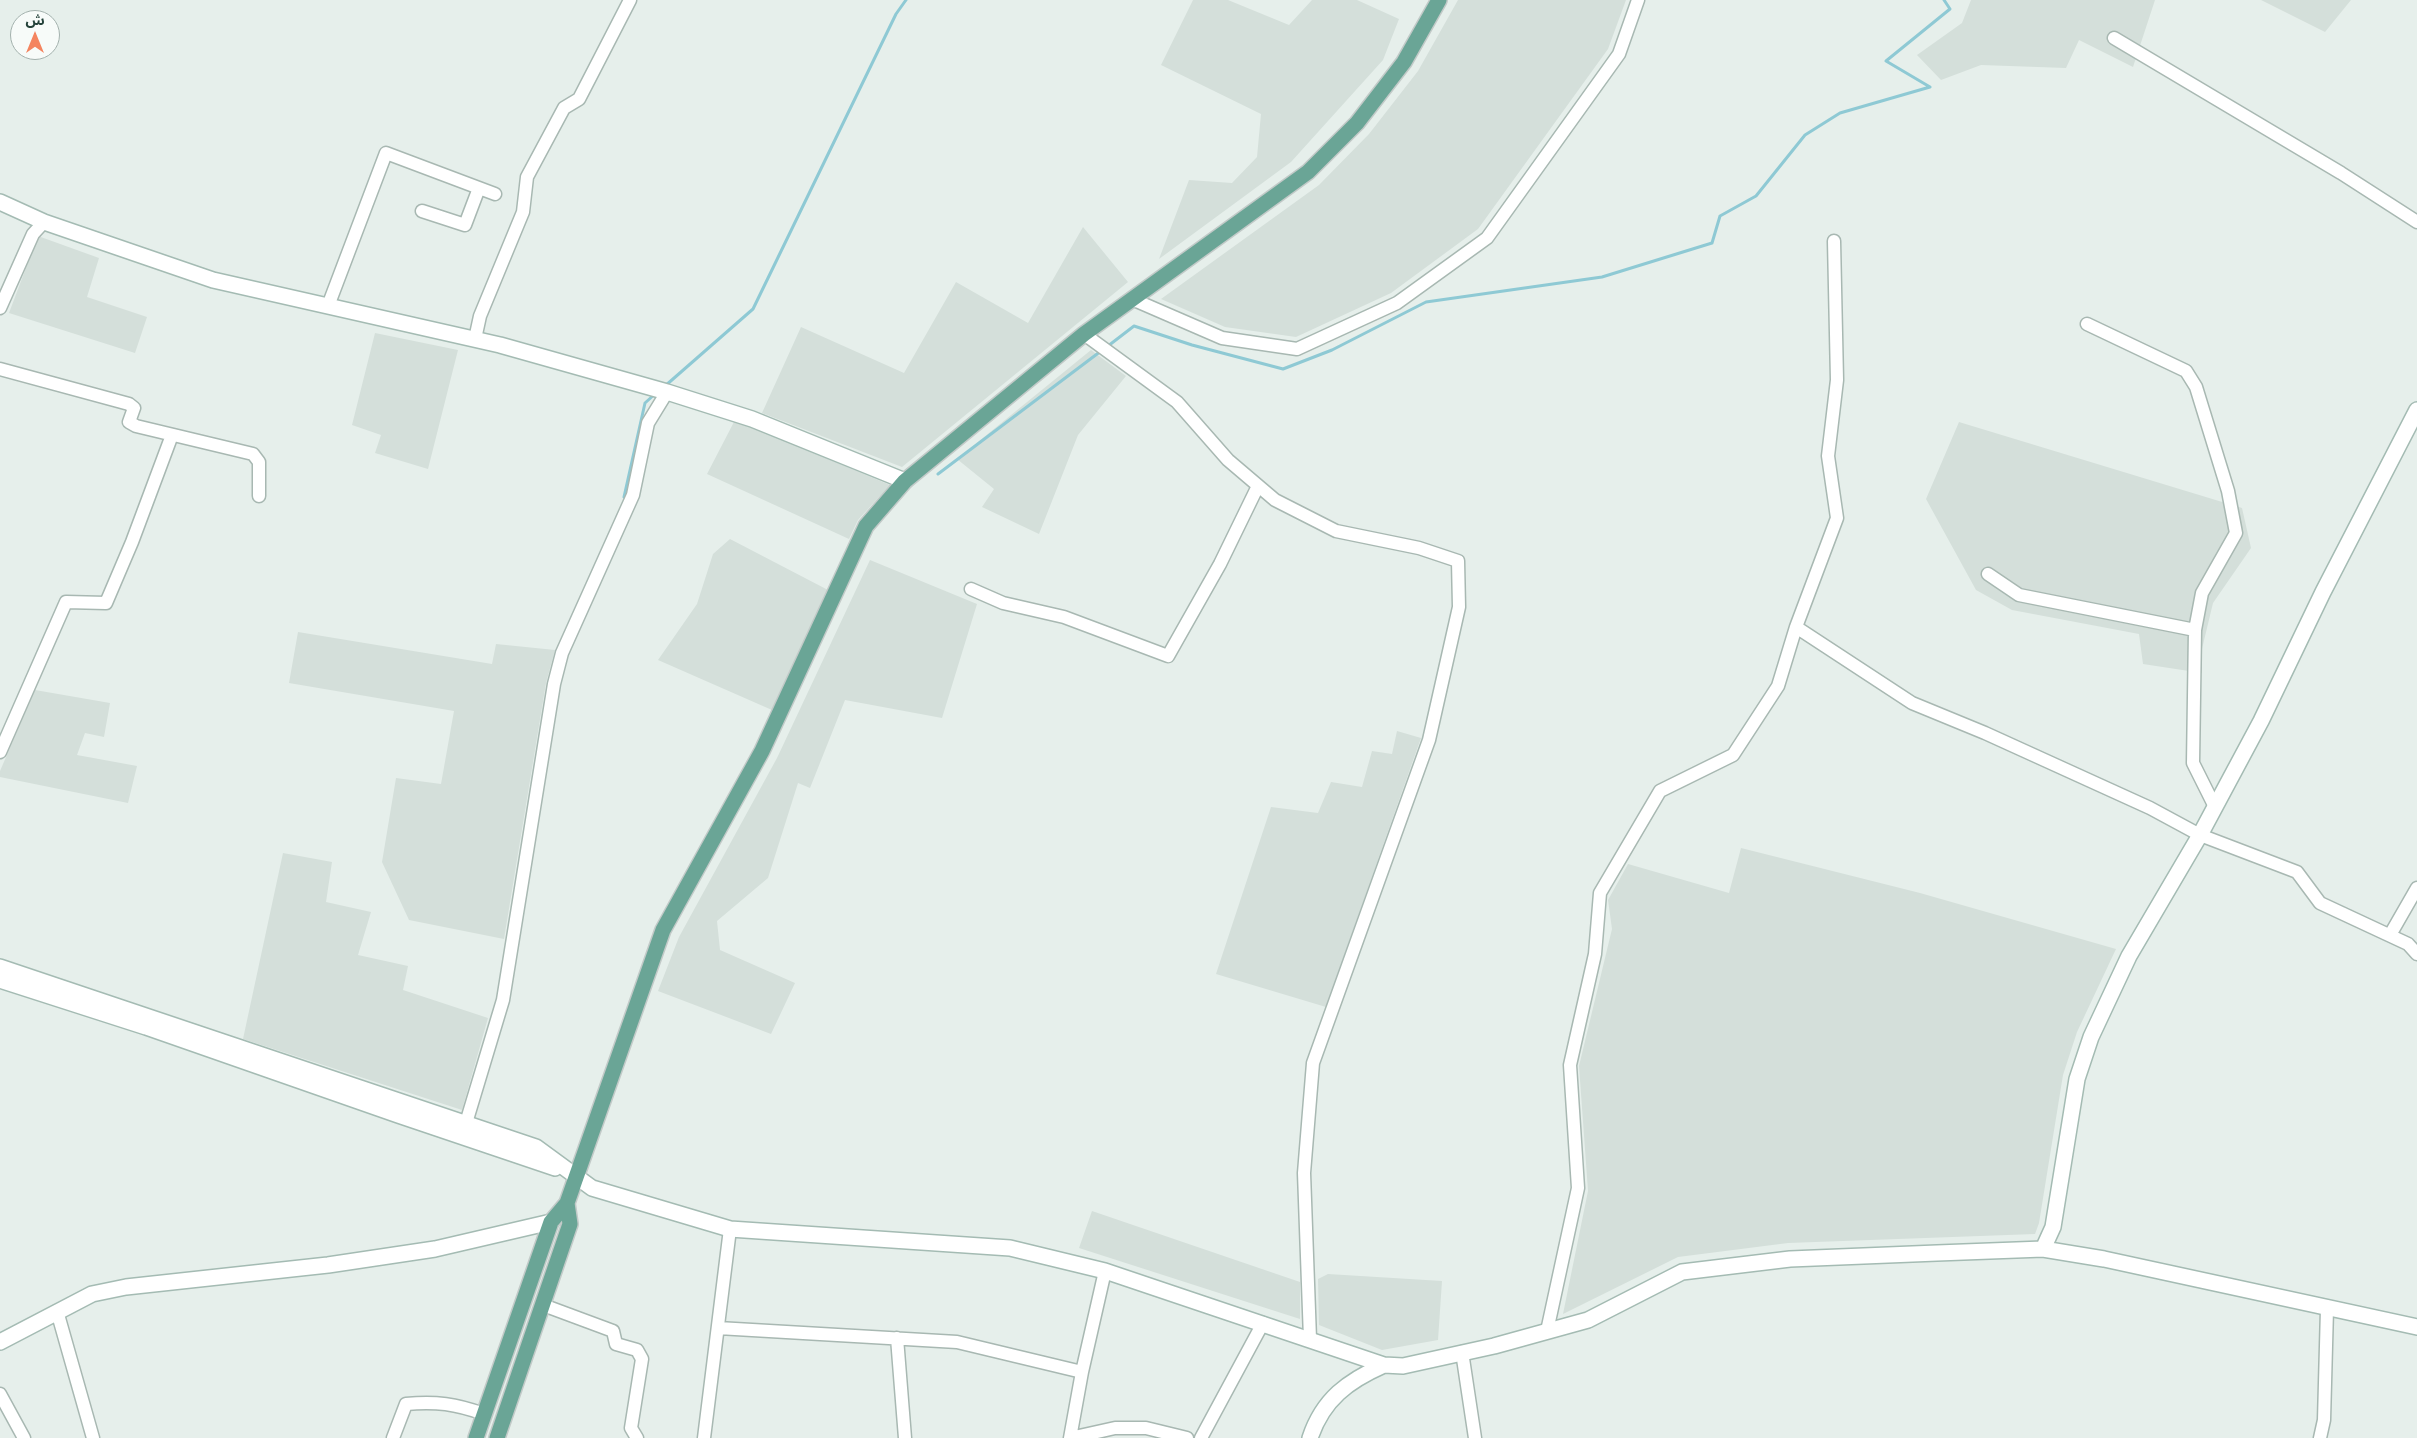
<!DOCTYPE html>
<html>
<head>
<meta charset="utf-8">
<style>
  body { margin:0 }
  #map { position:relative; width:2417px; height:1438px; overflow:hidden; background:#e6efeb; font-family:Karla,"Noto Sans Arabic",sans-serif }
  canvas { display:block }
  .north { position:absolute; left:10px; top:10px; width:50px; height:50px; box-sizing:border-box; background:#f7fbf9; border:1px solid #a3b1ad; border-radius:50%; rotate:0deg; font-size:14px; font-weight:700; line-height:20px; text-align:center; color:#24423a }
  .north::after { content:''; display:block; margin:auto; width:18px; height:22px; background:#f4845f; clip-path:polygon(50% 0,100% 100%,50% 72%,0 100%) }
</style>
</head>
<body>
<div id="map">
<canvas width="2417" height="1438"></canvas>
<div class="north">ش</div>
</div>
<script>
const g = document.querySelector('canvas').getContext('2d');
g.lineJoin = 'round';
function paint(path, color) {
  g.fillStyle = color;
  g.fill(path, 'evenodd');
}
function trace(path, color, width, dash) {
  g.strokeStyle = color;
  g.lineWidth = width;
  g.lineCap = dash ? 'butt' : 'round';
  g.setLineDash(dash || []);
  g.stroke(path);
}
paint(new Path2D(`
  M 1193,0 L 1228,0 L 1289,25 L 1312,0 L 1357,0 L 1399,19 L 1383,60 L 1291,162 L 1159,259 L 1189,180 L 1232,183 L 1257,157 L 1261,114 L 1161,65 Z
  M 1458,0 L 1626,0 L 1608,49 L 1478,229 L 1391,293 L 1296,337 L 1225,327 L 1161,299 L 1319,185 L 1369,134 L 1418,71 Z
  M 1971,0 L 2155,0 L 2133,67 L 2079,40 L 2066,68 L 1981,65 L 1941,80 L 1917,55 L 1962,23 Z
  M 2261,0 L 2351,0 L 2325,32 Z
  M 1083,227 L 1128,282 L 902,467 L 762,413 L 801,327 L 904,373 L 956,282 L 1028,323 Z
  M 38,236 L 99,258 L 87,297 L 147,317 L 135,353 L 9,313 Z
  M 375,333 L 458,350 L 428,469 L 375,453 L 381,435 L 352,425 Z
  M 1091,350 L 1126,376 L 1078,435 L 1039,534 L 982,507 L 994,489 L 957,459 Z
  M 735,420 L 890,485 L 858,520 L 849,539 L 707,474 Z
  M 1959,422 L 2242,508 L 2251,548 L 2213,603 L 2201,653 L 2202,673 L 2143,664 L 2139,634 L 2012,610 L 1976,590 L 1926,499 Z
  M 730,539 L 828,590 L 772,710 L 658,660 L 697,604 L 713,554 Z
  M 870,560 L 977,604 L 942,718 L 845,700 L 810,788 L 798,783 L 768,878 L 717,921 L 720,950 L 795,983 L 771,1034 L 658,991 L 679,937 L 777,758 Z
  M 298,632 L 492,664 L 496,644 L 555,650 L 546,683 L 504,939 L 409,920 L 382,862 L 396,778 L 441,784 L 454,711 L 289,683 Z
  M 35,690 L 110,703 L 104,737 L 85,733 L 77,755 L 137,766 L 128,803 L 0,777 L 0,771 Z
  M 1397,731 L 1421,738 L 1326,1007 L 1216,974 L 1271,807 L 1318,813 L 1331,782 L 1362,787 L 1372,751 L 1392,754 Z
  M 1741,848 L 1920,893 L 2116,949 L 2077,1032 L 2063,1075 L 2039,1223 L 2035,1234 L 1788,1243 L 1678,1257 L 1563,1314 L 1588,1191 L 1579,1066 L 1612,929 L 1608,900 L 1628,864 L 1729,893 Z
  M 283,853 L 332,862 L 326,902 L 371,912 L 358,955 L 408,966 L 403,990 L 488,1018 L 462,1110 L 243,1039 Z
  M 1092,1211 L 1300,1282 L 1300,1319 L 1079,1248 Z
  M 1328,1274 L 1442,1281 L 1438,1340 L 1382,1350 L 1319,1325 L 1318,1279 Z`), '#d4dfda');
trace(new Path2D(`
  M 1108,346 L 1134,326 L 1192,345 L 1283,369 L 1332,350 L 1426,302 L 1602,277 L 1712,243 L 1720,216 L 1756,196 L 1805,135 L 1840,113 L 1930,87 L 1886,61 L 1950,9 L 1944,0
  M 665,386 L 753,309 L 896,14 L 906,0
  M 938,474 L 1101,351
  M 624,497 L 645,403 L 656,393`), '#8ec9d4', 3);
const street = new Path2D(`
  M 2114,38 L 2341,173 L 2417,222
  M 422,211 L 465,225 L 479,188
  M 1132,299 L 1222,338 L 1297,349 L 1397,303 L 1487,238 L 1619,54 L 1638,0
  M 328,306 L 386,153 L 495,194
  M 0,308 L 33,234 L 44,222
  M 2087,324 L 2186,371 L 2196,387 L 2228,491 L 2236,533 L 2202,593 L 2195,630 L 2193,763 L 2215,807
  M 1084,334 L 1177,402 L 1228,460 L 1275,500 L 1336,531 L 1419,548 L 1458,561 L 1459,607 L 1429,740 L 1313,1063 L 1304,1173 L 1310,1339
  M 475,339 L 480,316 L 523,212 L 527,177 L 564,108 L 579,99 L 630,0
  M 0,369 L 129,404 L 134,408 L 129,422 L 136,426 L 253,454 L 259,462 L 259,496
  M 1988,574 L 2019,595 L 2195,630
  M 971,589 L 1003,603 L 1064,617 L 1168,656 L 1220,564 L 1258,486
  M 1796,627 L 1912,703 L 1985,733 L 2150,808 L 2200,835 L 2297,872 L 2320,903 L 2408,944 L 2417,954
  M 0,752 L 66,602 L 106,603 L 132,542 L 172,435
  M 2390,935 L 2417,888
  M 466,1123 L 503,1000 L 554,684 L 562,653 L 633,495 L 648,423 L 667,392
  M 543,1305 L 613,1331 L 616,1344 L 637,1350 L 642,1359 L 631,1428 L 637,1438
  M 57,1311 L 93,1438
  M 718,1328 L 957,1342 L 1082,1372
  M 1547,1331 L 1578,1188 L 1570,1065 L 1595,954 L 1600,893 L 1660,791 L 1733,755 L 1778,686 L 1796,627 L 1837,518 L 1828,456 L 1837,380 L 1834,241
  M 897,1338 L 905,1438
  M 1462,1352 L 1475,1438
  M 0,1394 L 24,1438
  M 393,1438 L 406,1404 C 436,1401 456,1404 484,1414
  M 704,1438 L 730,1229
  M 1070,1438 L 1082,1372 L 1105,1271
  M 1070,1438 L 1115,1428 L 1146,1428 L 1187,1438
  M 1201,1438 L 1263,1323
  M 2320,1438 L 2324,1420 L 2327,1309`);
const secondary = new Path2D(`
  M 0,202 L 44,222 L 213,280 L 500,345 L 667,392 L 752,419 L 905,481
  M 0,967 L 536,1147 L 592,1188 L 730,1229 L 1010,1248 L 1105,1271 L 1384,1365 L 1403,1366 L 1494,1346 L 1588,1320 L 1682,1272 L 1790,1259 L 1937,1253 L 2043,1249 L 2104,1259 L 2417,1327
  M 0,980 L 146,1027 L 398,1115 L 555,1168
  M 2043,1249 L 2053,1227 L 2077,1079 L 2091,1037 L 2129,956 L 2200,835 L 2261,721 L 2323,592 L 2417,410
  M 0,1342 L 92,1294 L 126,1287 L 328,1265 L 435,1249 L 551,1222
  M 1310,1438 C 1323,1399 1348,1381 1384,1365`);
const primary = new Path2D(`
  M 476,1438 L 551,1222 L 567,1203 L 663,930 L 762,751 L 866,526 L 905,481 L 1084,334 L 1308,172 L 1357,123 L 1404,62 L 1439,0
  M 497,1438 L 570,1224 L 567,1203`);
trace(street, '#a8b8b2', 15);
trace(secondary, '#a4bbb3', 18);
trace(primary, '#c2cac8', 18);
trace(street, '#fff', 12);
trace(secondary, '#fff', 15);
trace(primary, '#6aa596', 15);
</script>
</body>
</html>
